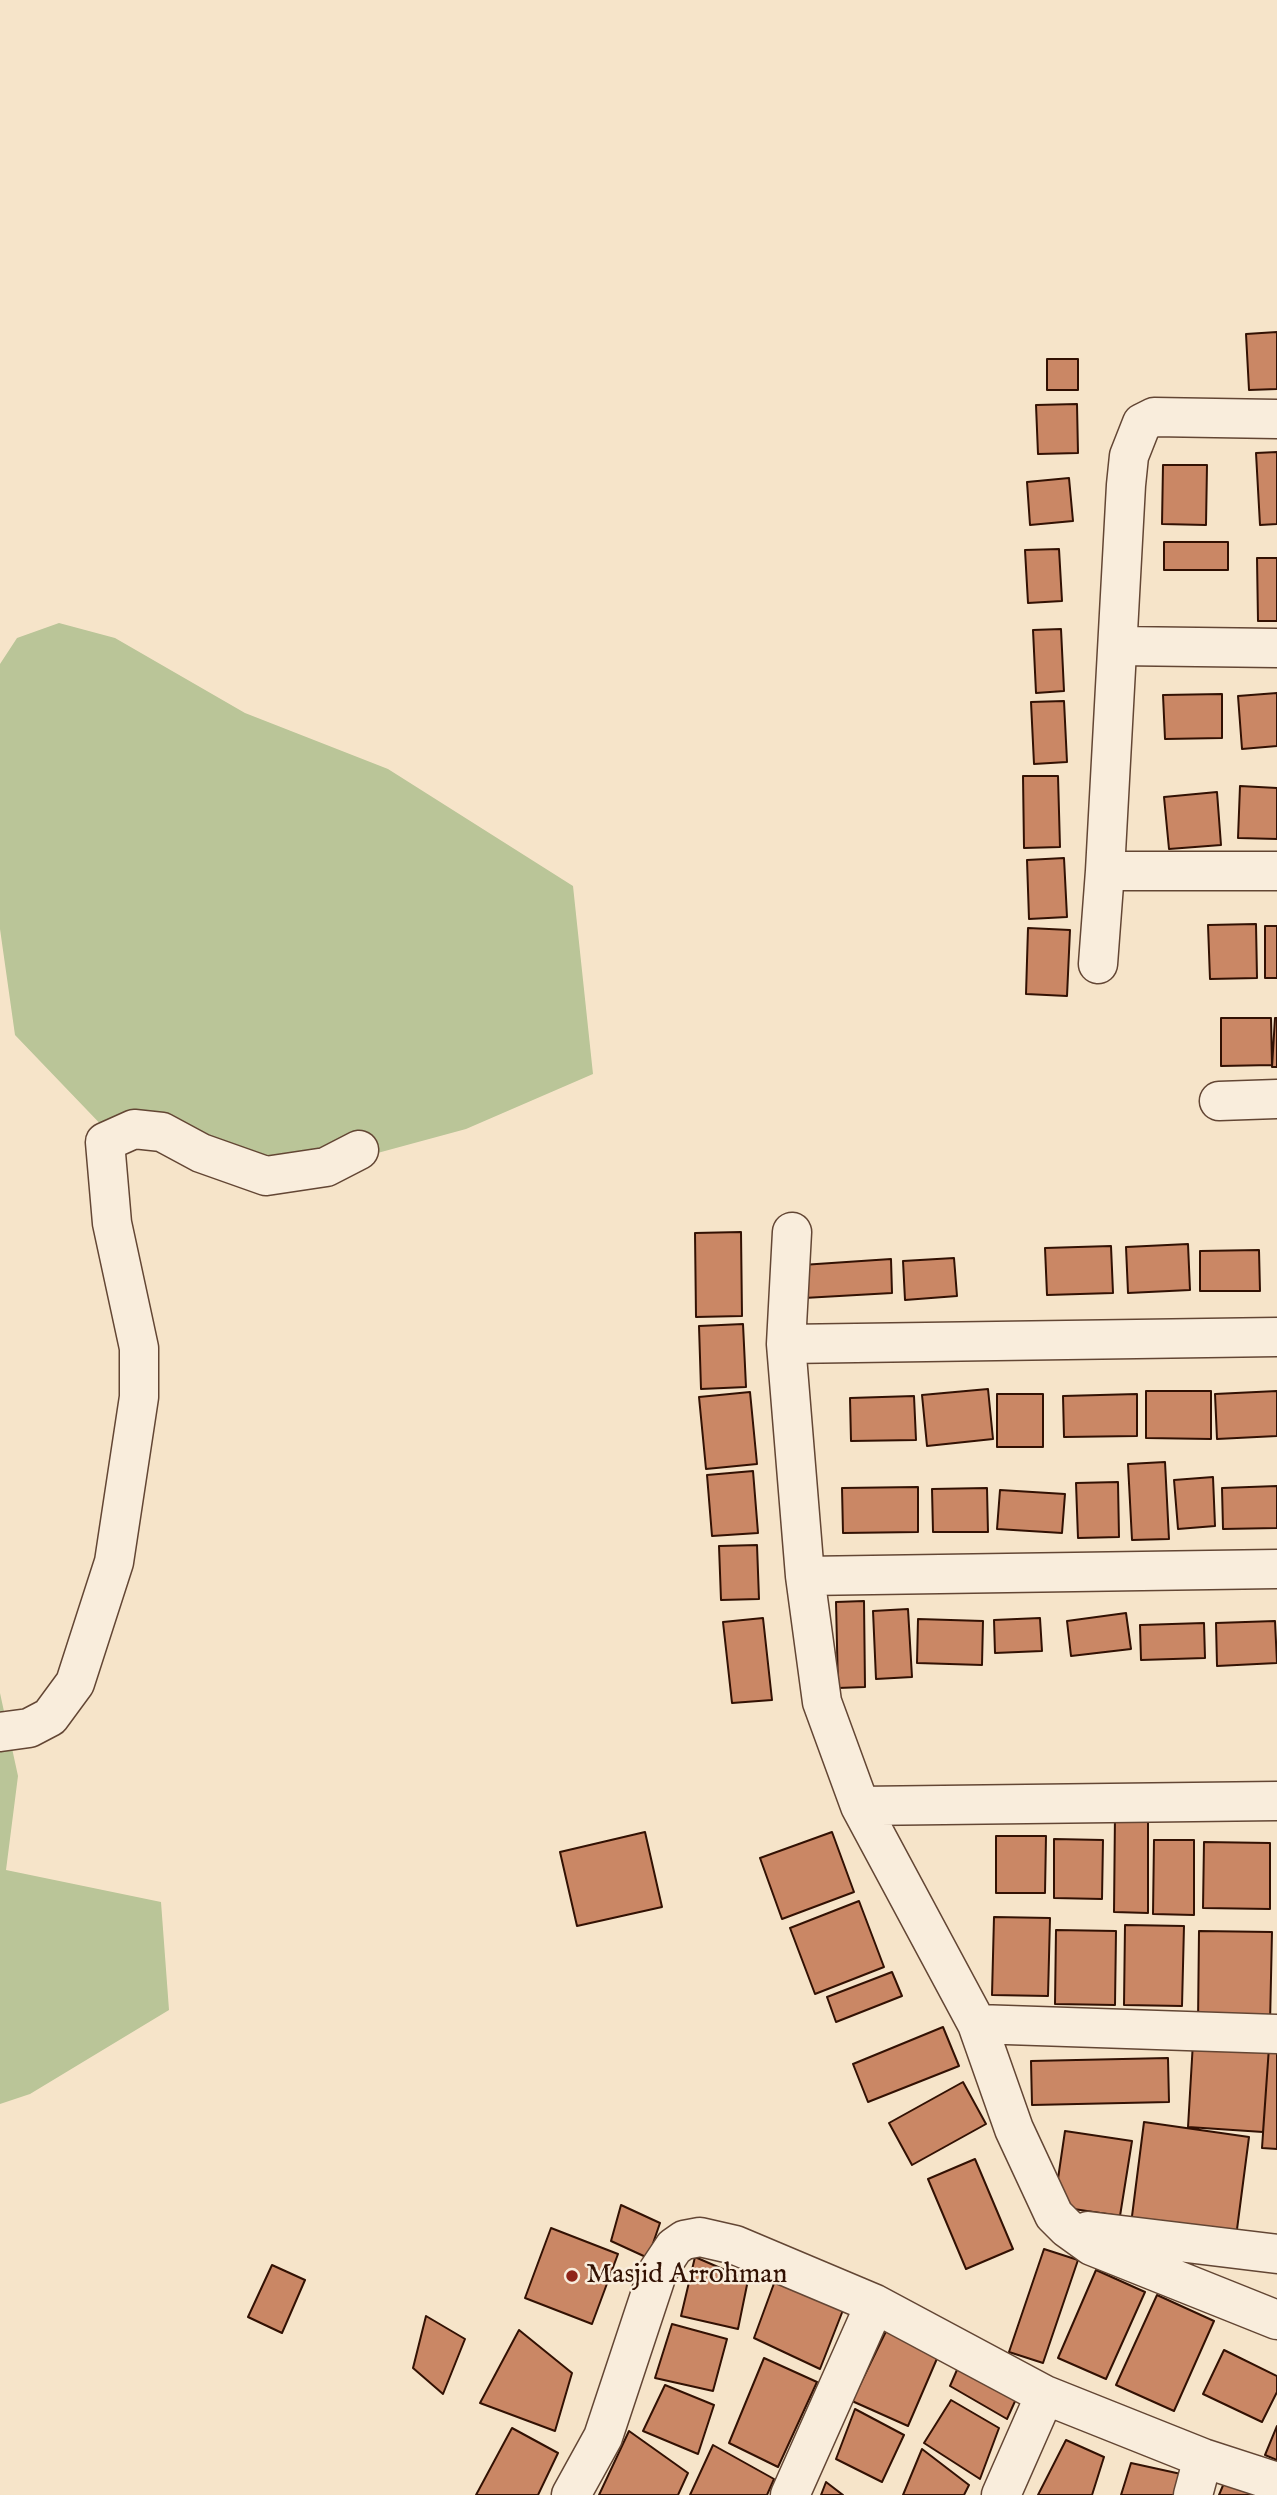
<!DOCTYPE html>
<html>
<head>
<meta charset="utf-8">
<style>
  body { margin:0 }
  canvas { display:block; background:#f6e4c9 }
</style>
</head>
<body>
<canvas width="1277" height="2495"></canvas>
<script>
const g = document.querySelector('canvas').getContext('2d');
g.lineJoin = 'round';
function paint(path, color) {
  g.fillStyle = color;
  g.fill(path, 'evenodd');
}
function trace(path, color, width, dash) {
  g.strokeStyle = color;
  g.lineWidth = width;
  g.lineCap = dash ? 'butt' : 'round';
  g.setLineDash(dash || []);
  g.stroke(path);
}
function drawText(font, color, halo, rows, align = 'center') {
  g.font = font + ' "IM FELL English",serif';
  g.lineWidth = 5;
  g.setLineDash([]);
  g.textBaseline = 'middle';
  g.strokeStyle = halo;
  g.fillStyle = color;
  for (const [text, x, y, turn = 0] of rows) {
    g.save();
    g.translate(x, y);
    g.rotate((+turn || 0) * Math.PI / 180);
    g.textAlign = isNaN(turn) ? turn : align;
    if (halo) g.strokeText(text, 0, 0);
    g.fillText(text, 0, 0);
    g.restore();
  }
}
paint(new Path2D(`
  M 59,623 L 115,638 L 245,713 L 388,769 L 573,886 L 593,1074 L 466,1129 L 348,1161 L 201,1170 L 110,1134 L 15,1035 L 0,929 L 0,664 L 17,638 Z
  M 0,1693 L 18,1776 L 6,1870 L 161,1902 L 169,2010 L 30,2094 L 0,2104 Z`), '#bac598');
const building = new Path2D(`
  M 1277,332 L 1277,389 L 1249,390 L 1246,334 Z
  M 1047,359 L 1078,359 L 1078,390 L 1047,390 Z
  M 1077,404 L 1078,453 L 1038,454 L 1036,405 Z
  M 1277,452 L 1277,524 L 1260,525 L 1256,453 Z
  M 1163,465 L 1207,465 L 1206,525 L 1162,524 Z
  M 1069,478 L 1073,521 L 1030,525 L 1027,482 Z
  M 1164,542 L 1228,542 L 1228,570 L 1164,570 Z
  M 1059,549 L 1062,601 L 1028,603 L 1025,550 Z
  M 1257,558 L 1277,558 L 1277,621 L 1258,621 Z
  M 1061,629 L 1064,691 L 1036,693 L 1033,630 Z
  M 1277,693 L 1277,746 L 1242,749 L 1238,696 Z
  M 1222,694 L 1222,738 L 1165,739 L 1163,695 Z
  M 1064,701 L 1067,762 L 1034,764 L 1031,702 Z
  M 1023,776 L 1058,776 L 1060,847 L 1024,848 Z
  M 1240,786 L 1277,788 L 1277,839 L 1238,838 Z
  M 1217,792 L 1221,845 L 1169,849 L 1164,797 Z
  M 1064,858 L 1067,917 L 1029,919 L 1027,860 Z
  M 1256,924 L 1257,978 L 1210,979 L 1208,925 Z
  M 1265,926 L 1277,926 L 1277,978 L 1265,978 Z
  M 1028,928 L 1070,930 L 1067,996 L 1026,994 Z
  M 1221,1018 L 1271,1018 L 1272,1065 L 1221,1066 Z
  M 1275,1018 L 1277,1018 L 1277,1067 L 1272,1067 Z
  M 741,1232 L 742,1316 L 696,1317 L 695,1233 Z
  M 1188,1244 L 1190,1290 L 1128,1293 L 1126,1247 Z
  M 1111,1246 L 1113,1293 L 1047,1295 L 1045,1248 Z
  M 1259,1250 L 1260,1291 L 1200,1291 L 1200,1251 Z
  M 954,1258 L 957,1296 L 905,1300 L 903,1261 Z
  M 891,1259 L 892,1293 L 804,1298 L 802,1265 Z
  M 743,1324 L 746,1387 L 701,1389 L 699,1326 Z
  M 988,1389 L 993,1439 L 927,1446 L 922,1395 Z
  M 1146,1391 L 1211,1391 L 1211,1439 L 1146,1438 Z
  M 1277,1391 L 1277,1436 L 1217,1439 L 1215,1394 Z
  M 750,1392 L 757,1464 L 706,1469 L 699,1397 Z
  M 997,1394 L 1043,1394 L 1043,1447 L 997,1447 Z
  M 1137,1394 L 1137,1436 L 1064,1437 L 1063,1396 Z
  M 914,1396 L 916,1440 L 851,1441 L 850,1398 Z
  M 1165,1462 L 1169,1539 L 1132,1540 L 1128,1464 Z
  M 753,1471 L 758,1533 L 712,1536 L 707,1475 Z
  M 1213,1477 L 1215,1526 L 1178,1529 L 1174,1480 Z
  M 1118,1482 L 1119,1537 L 1078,1538 L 1076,1483 Z
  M 1277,1486 L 1277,1528 L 1223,1529 L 1222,1488 Z
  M 918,1487 L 918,1532 L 843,1533 L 842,1488 Z
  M 987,1488 L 988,1532 L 933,1532 L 932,1489 Z
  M 1000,1490 L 1065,1494 L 1062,1533 L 997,1529 Z
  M 757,1545 L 759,1599 L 721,1600 L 719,1546 Z
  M 864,1601 L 865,1687 L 838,1688 L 836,1602 Z
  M 908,1609 L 912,1677 L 876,1679 L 873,1611 Z
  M 1126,1613 L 1131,1649 L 1071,1656 L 1067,1621 Z
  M 763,1618 L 772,1700 L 732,1703 L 723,1622 Z
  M 1040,1618 L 1042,1651 L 995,1653 L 994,1620 Z
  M 918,1619 L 983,1621 L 982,1665 L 917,1663 Z
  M 1275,1621 L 1277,1663 L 1217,1666 L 1216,1623 Z
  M 1204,1623 L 1205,1658 L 1141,1660 L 1140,1625 Z
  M 1115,1813 L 1148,1814 L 1148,1913 L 1114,1912 Z
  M 645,1832 L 662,1907 L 577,1926 L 560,1852 Z
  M 832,1832 L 854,1892 L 782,1919 L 760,1858 Z
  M 996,1836 L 1046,1836 L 1045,1893 L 996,1893 Z
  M 1054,1839 L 1103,1840 L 1102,1899 L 1054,1898 Z
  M 1154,1840 L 1194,1840 L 1194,1915 L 1153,1914 Z
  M 1204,1842 L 1270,1843 L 1270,1909 L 1203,1908 Z
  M 859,1901 L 884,1967 L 815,1994 L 790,1928 Z
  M 994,1917 L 1050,1918 L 1048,1996 L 992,1995 Z
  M 1125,1925 L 1184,1926 L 1182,2006 L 1124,2005 Z
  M 1056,1930 L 1116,1931 L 1115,2005 L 1055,2004 Z
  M 1199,1931 L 1272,1932 L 1270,2024 L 1198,2022 Z
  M 892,1972 L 902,1996 L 836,2022 L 827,1997 Z
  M 943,2027 L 959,2066 L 868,2102 L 853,2064 Z
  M 1193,2042 L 1269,2047 L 1263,2132 L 1188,2127 Z
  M 1269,2047 L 1277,2048 L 1277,2149 L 1262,2148 Z
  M 1168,2058 L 1169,2102 L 1032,2105 L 1031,2061 Z
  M 963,2082 L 986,2124 L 912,2165 L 889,2123 Z
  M 1144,2122 L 1249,2137 L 1236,2237 L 1131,2224 Z
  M 1065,2131 L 1132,2141 L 1120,2216 L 1054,2206 Z
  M 975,2159 L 1013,2249 L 966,2269 L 928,2179 Z
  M 621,2205 L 660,2223 L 648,2258 L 611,2241 Z
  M 551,2228 L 618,2254 L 592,2324 L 525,2298 Z
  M 1044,2249 L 1078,2260 L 1043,2363 L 1009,2352 Z
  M 695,2257 L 748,2280 L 738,2329 L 681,2316 Z
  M 272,2265 L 305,2280 L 282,2333 L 248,2317 Z
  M 1096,2270 L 1145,2292 L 1106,2379 L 1058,2358 Z
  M 776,2278 L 845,2305 L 820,2369 L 754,2338 Z
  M 1157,2295 L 1214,2321 L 1174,2411 L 1116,2385 Z
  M 426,2316 L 465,2339 L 443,2394 L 413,2368 Z
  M 893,2317 L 942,2347 L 908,2426 L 852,2401 Z
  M 672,2324 L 727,2339 L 713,2391 L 655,2378 Z
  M 519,2330 L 572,2373 L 555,2431 L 480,2403 Z
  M 1224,2350 L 1277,2376 L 1277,2392 L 1262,2422 L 1203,2394 Z
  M 963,2356 L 1021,2388 L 1007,2419 L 950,2386 Z
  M 764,2358 L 817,2382 L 778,2467 L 729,2443 Z
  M 665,2385 L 714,2405 L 698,2454 L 643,2431 Z
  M 951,2400 L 999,2428 L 980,2479 L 924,2443 Z
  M 855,2409 L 904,2435 L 882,2482 L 836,2459 Z
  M 1277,2426 L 1277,2460 L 1265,2455 Z
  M 512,2428 L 558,2453 L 538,2495 L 476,2495 Z
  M 629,2431 L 688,2473 L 678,2495 L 599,2495 Z
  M 1066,2440 L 1104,2457 L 1092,2495 L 1038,2495 Z
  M 713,2445 L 774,2479 L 767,2495 L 690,2495 Z
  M 922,2449 L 969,2485 L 964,2495 L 903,2495 Z
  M 1131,2463 L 1181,2474 L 1174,2495 L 1121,2495 Z
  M 826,2482 L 843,2495 L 821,2495 Z
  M 1224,2483 L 1268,2495 L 1219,2495 Z`);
paint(building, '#ca8765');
trace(building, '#321103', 2);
const minor = new Path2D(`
  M 1118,646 L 1277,648
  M 1105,871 L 1277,871
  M 1098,964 L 1105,871 L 1126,485 L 1129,456 L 1142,423 L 1154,417 L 1277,419
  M 1219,1101 L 1277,1099
  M 1277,1337 L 786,1344 L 805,1576 L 822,1702 L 860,1806 L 977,2024 L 1014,2129 L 1054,2215 L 1067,2228 L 1092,2246 L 1277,2320
  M 786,1344 L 792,1232
  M 805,1576 L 1277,1569
  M 0,1732 L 29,1728 L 50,1717 L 75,1683 L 114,1562 L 139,1397 L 139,1348 L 112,1223 L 105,1142 L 134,1129 L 162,1132 L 201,1153 L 266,1176 L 326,1167 L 359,1150
  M 860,1806 L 1277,1801
  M 977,2024 L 1277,2034
  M 1088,2231 L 1277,2254
  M 571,2495 L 603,2437 L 658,2271 L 674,2247 L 684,2240 L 700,2237 L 735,2245 L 875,2304 L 1045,2395 L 1203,2458 L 1277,2482
  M 790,2495 L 875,2304
  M 1001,2495 L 1045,2395
  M 1193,2495 L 1203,2458`);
trace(minor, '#634634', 41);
trace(minor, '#f9eddc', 38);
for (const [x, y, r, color] of [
  [572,2276,7,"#8f2418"]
]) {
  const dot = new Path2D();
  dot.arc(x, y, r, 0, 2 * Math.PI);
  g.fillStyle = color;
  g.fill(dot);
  trace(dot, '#f9eddc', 2.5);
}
drawText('28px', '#321103', '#f9eddc', [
  ["Masjid Arrohman",586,2276]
], 'left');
</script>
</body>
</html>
